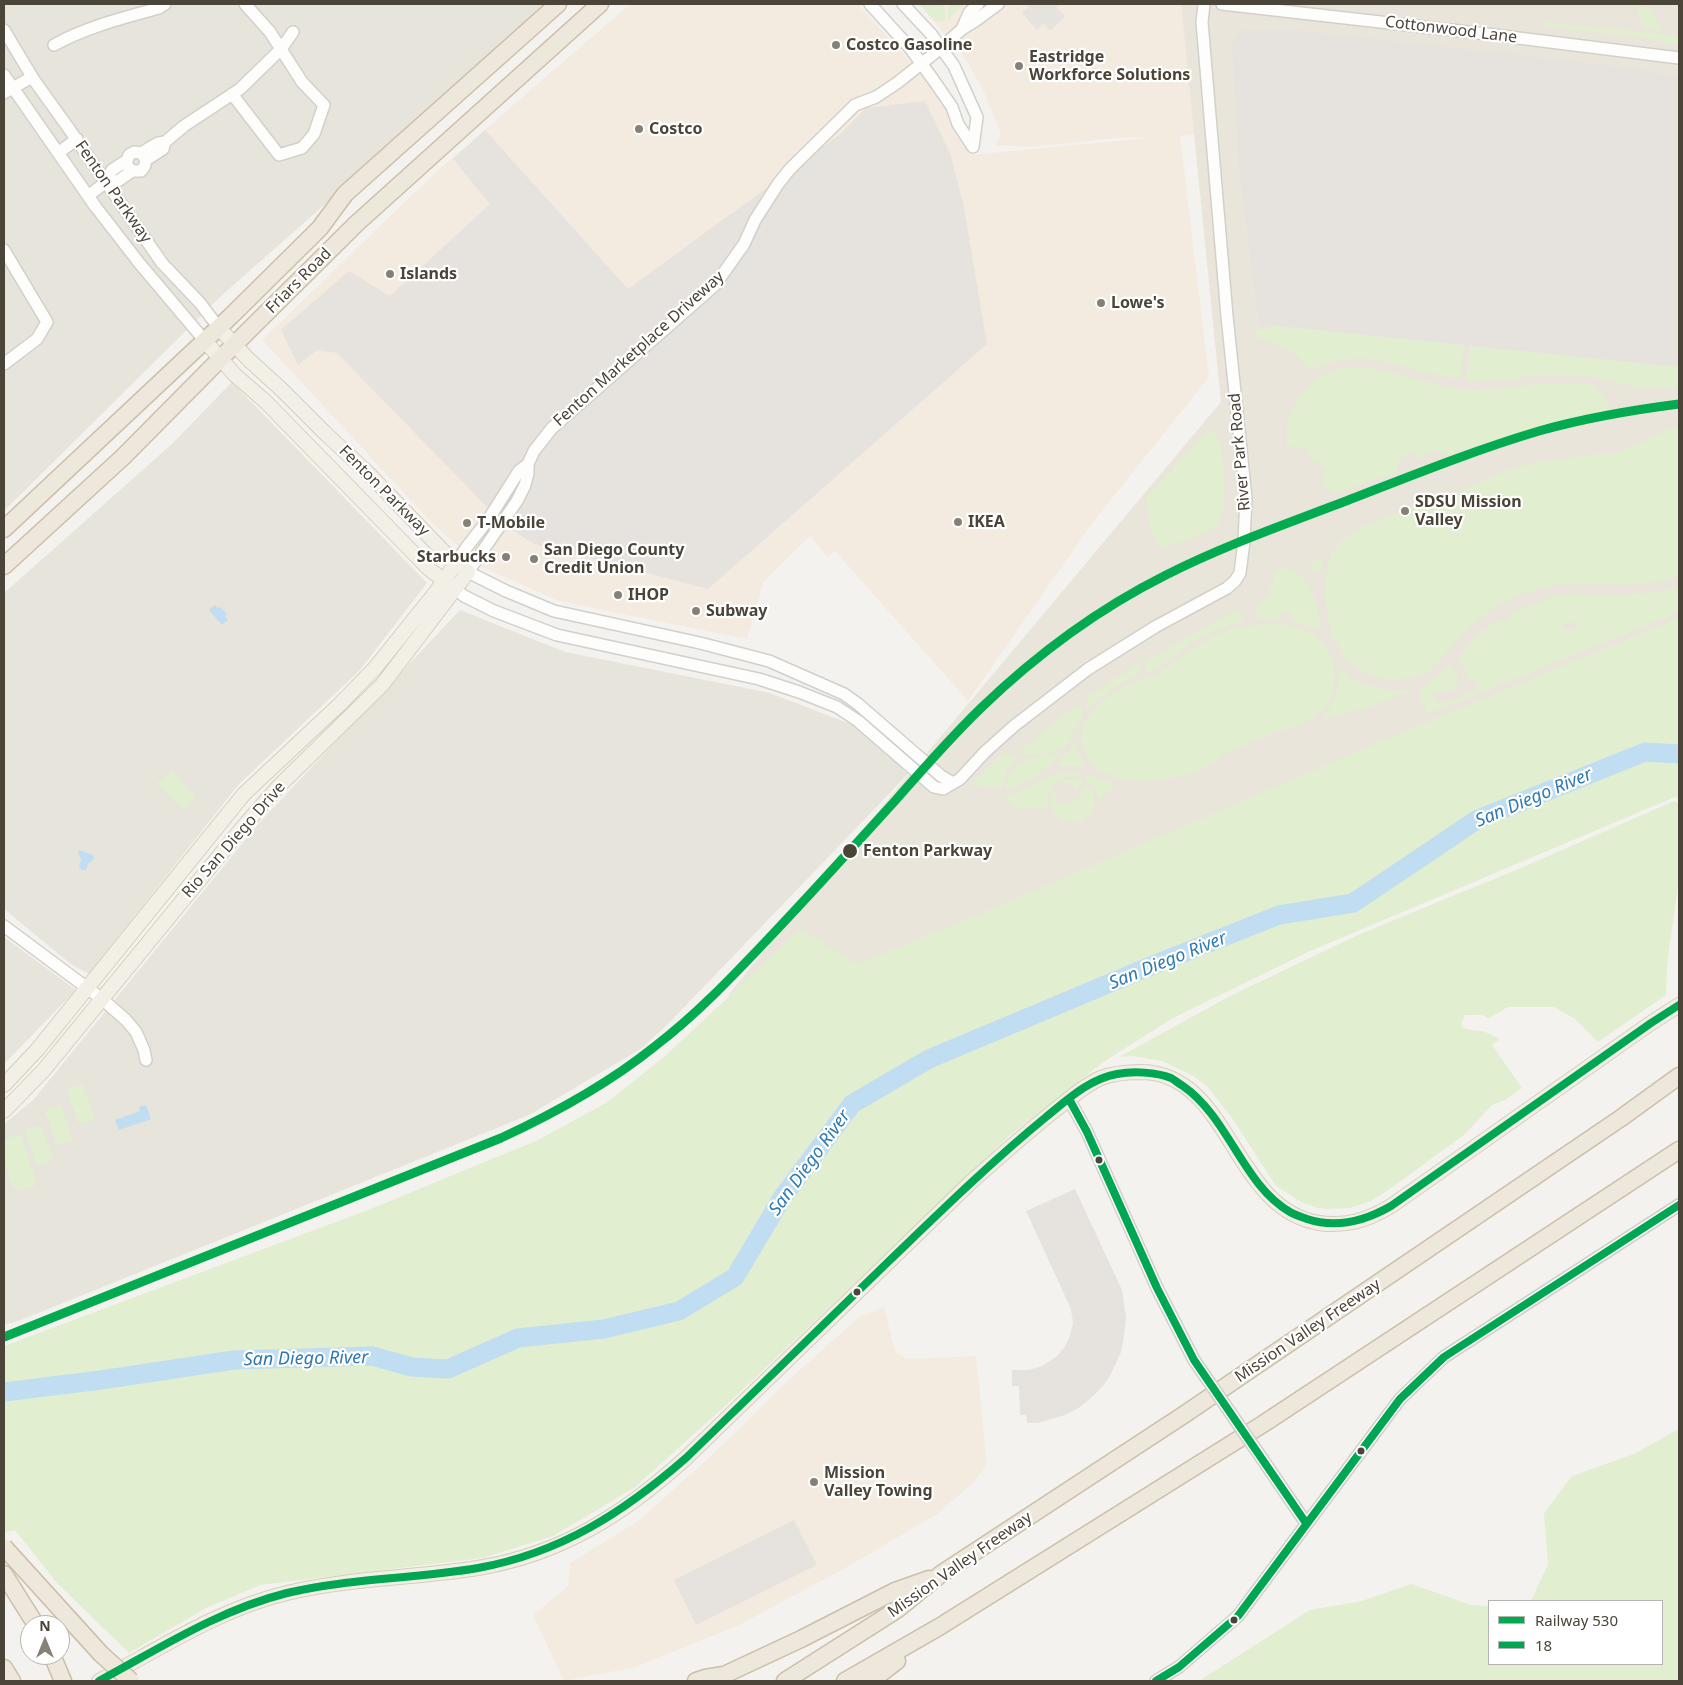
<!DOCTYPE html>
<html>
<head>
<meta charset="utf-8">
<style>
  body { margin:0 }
  #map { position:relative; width:1683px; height:1685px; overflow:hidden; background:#f4f2ee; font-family:"Noto Sans",sans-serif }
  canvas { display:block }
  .frame { position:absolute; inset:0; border:5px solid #4b4439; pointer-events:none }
  .legend { position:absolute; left:1488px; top:1600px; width:175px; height:65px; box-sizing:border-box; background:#fff; border:1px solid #b7b4b0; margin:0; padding:6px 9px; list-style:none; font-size:15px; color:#4b4439 }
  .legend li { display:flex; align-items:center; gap:10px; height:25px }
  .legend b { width:25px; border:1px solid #b7b4b0 }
  .north { position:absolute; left:20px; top:1615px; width:50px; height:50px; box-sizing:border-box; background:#fff; border:1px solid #b7b4b0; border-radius:50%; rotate:0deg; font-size:14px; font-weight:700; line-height:20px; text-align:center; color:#4b4439 }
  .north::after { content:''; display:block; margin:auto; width:18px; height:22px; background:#868178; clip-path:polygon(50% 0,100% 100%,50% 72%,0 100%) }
</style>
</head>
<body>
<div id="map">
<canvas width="1683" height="1685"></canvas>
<div class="frame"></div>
<ul class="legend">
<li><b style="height:6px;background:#04aa4f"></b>Railway 530</li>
<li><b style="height:6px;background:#00a651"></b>18</li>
</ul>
<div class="north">N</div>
</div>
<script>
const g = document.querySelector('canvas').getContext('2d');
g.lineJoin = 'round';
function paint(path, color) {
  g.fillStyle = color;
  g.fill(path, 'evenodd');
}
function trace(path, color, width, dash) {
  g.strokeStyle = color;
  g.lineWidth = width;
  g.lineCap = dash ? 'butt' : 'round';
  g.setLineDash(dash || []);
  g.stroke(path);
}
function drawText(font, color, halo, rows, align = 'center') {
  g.font = font + ' "Noto Sans",sans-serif';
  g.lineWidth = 4.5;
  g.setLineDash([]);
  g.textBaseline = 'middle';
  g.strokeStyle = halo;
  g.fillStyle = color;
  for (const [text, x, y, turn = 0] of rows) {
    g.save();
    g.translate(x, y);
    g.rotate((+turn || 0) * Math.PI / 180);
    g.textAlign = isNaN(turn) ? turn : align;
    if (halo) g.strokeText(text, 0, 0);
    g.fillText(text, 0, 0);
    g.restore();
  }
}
paint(new Path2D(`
  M 4,4 L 548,4 L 468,78 L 221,296 L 4,511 Z
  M 232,382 L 427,583 L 360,670 L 239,784 L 89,974 L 72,965 L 4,909 L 4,593 L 173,443 Z
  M 460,610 L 565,652 L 770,693 L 858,727 L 908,774 L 669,1023 L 642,1048 L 529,1115 L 21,1320 L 4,1325 L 4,1124 L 33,1100 L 259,823 Z
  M 4,937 L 76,990 L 4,1064 Z`), '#e7e4dc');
paint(new Path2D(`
  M 630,4 L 858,4 L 940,94 L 970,155 L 1148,138 L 1127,137 L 1030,147 L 995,145 L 1001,134 L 984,92 L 969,65 L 959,51 L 919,4 L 1181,4 L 1195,134 L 1180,136 L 1209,377 L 1093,522 L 968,701 L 835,551 L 827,557 L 810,536 L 764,581 L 747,639 L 559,601 L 480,566 L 430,521 L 262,340 L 436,172 Z
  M 884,1307 L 895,1352 L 907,1359 L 976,1356 L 987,1464 L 974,1482 L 936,1515 L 840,1571 L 739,1625 L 636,1667 L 564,1681 L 533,1615 L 568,1586 L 570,1563 L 637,1522 L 708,1459 L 781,1387 L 859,1317 Z`), '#f3ebdf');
paint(new Path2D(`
  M 1181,4 L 1679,4 L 1679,620 L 767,1034 L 728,995 L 901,784 L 1221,402 Z`), '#eae5da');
paint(new Path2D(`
  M 919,4 L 942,4 L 945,8 L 945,20 L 936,22 Z
  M 953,4 L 964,4 L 948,19 L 948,8 Z
  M 1638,7 L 1648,7 L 1662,29 L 1659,31 L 1644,29 L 1637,10 Z
  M 1544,22 L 1679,36 L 1679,45 L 1643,38 L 1543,27 Z
  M 1274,325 L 1464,344 L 1460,378 L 1458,379 C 1443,376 1427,373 1412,369 C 1376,359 1347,351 1312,371 C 1303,362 1295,352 1284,347 C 1274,342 1259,341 1252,331 L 1272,328 Z
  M 1470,345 L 1679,367 L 1679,387 L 1637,387 L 1591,377 L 1551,375 L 1529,376 L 1515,379 L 1468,382 L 1466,379 Z
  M 1357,367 C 1392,369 1424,385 1459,389 C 1485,392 1510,387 1536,384 C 1555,382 1575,383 1594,385 L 1607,403 L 1610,411 L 1550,425 L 1445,455 C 1436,449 1427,449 1421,459 L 1409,452 L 1397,463 L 1397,472 L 1336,494 L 1323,484 L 1325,469 L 1321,465 L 1309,458 L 1307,449 L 1294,446 L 1287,449 L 1287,420 L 1298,398 L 1307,387 L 1324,375 L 1342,368 Z
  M 1679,427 L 1679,576 L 1652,583 L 1621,585 L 1593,584 L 1555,585 L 1521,594 L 1492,609 L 1469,628 L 1431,670 L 1414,678 L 1391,680 L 1367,674 L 1346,659 L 1332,635 L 1326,606 L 1325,580 L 1331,553 L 1343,539 L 1355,531 L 1382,518 L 1450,497 L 1502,472 L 1531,463 L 1617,452 L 1643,442 L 1665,431 Z
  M 1209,431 L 1214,433 L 1221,443 L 1225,485 L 1223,514 L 1217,526 L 1198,536 L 1166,547 L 1158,546 L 1149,523 L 1146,498 L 1203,435 Z
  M 1319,558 L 1321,558 L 1322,564 L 1319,571 L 1316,572 L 1310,567 L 1310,564 Z
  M 1285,568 C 1313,575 1315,601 1321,625 L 1318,628 L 1315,629 L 1290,620 L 1293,617 L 1288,611 L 1282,611 L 1279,614 L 1280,619 L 1260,618 L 1256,615 L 1256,607 C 1262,602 1266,597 1270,590 C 1275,580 1271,570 1285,568 Z
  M 1679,588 L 1679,612 L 1428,714 L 1418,692 L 1429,684 L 1449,666 L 1457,673 C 1460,692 1448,692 1433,693 L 1434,702 C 1441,702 1449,703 1455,700 C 1463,696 1466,692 1475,691 L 1476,685 C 1468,680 1464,666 1458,657 L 1474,639 L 1495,622 C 1503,624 1509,619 1512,612 L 1551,598 L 1571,594 L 1612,596 L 1657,592 ZM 1576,622 L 1577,628 L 1575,631 L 1564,628 L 1564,623 Z
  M 1236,612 L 1243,614 L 1242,621 L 1209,633 L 1192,642 L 1161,666 L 1148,673 L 1146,672 L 1145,664 L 1149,659 L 1228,615 Z
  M 1679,618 L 1679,798 L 1675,797 L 1308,952 L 1173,1018 L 1102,1063 L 1010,1135 L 736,1396 L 634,1488 L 553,1536 L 483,1558 L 260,1585 L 206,1608 L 129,1653 L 57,1583 L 15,1530 L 4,1532 L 4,1346 L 368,1210 L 538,1140 L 606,1103 L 664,1057 L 801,929 L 857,964 L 985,912 L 1398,734 Z
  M 1280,624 C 1305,629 1327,635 1333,664 C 1337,683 1333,702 1317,715 C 1305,725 1287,728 1272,734 C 1256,740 1239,747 1224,755 C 1215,760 1207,766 1198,771 C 1186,776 1173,778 1161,780 C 1132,785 1086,778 1082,742 C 1080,731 1085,720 1093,712 C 1103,700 1115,690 1129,685 C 1137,681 1146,679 1154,675 C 1169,668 1181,657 1194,648 C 1224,628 1245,625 1280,624 Z
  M 1138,664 L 1140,666 L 1140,671 L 1137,676 L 1111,689 L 1091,706 L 1088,707 L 1086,706 L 1086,702 L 1088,697 Z
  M 1340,668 C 1359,687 1383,691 1409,690 C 1383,704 1354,711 1325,718 L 1324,715 C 1336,701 1339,686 1340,668 Z
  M 1076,705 L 1081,706 C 1085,714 1080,720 1077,728 L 1072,729 L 1074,734 C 1071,739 1068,745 1064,747 C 1052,754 1031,758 1019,752 L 1045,730 Z
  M 1075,743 L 1078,753 L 1085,766 L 1056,766 Z
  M 1062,752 C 1049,766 1025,788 1005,788 C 1009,756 1037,758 1062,752 Z
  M 1003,753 L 1017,757 L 1018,758 L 1007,770 L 1002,788 L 971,785 Z
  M 171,771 L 196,797 L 183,810 L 157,783 Z
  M 1077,772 L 1080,777 C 1059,774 1044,787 1048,809 L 1047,810 C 1031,804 1013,818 1005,795 C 1025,793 1029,785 1045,778 C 1055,773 1066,773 1077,772 Z
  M 1084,774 L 1114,784 L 1115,786 L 1098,801 L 1096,790 L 1086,780 Z
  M 1070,779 L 1082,781 L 1077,790 L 1068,783 L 1059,784 Z
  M 1087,785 C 1093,791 1096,798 1094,806 C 1086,837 1037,821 1055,787 C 1054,794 1055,797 1058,803 C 1073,808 1081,797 1087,785 Z
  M 1674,801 L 1679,803 L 1679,877 L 1667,966 L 1666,995 L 1598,1042 L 1575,1019 L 1554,1007 L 1508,1007 L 1489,1018 L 1482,1015 L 1465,1015 L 1461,1024 L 1463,1028 L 1476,1031 L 1483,1031 L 1500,1039 L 1492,1045 L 1522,1088 L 1505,1100 L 1492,1105 L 1465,1134 L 1390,1189 L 1371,1201 L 1350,1208 L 1327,1209 L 1318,1208 L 1301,1202 L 1276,1186 L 1232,1118 L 1207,1086 L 1193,1076 L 1162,1061 L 1133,1056 L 1119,1057 L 1230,996 L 1360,934 L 1521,868 Z
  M 82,1084 L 95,1118 L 79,1124 L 66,1090 Z
  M 61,1105 L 73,1140 L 57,1145 L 45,1111 Z
  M 41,1125 L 53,1160 L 37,1166 L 25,1130 Z
  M 17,1135 L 22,1137 L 36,1180 L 34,1187 L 19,1191 C 5,1183 4,1153 4,1139 Z
  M 1679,1429 L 1679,1681 L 1199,1681 L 1310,1610 L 1362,1601 L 1411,1584 L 1471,1605 L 1489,1606 L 1489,1664 L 1662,1664 L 1662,1601 L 1531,1601 L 1548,1564 L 1544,1513 L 1572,1476 L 1634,1454 Z`), '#e1eecf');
paint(new Path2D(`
  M 1028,4 L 1059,4 L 1056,7 L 1065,16 L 1050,31 L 1044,24 L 1037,30 L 1022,13 L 1028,7 Z
  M 1243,30 L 1295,30 L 1626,67 L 1679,77 L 1679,367 L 1259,324 L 1239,167 L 1232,42 Z
  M 925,101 L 950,153 L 964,207 L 987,344 L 708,589 L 534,544 L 508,527 L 492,512 L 337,353 L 317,350 L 298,365 L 281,330 L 349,271 L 390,296 L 490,204 L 453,159 L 485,130 L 628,289 L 839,135 L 866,108 Z
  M 1075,1189 L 1122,1290 L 1126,1318 L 1124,1337 L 1121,1352 L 1110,1376 L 1103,1386 L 1092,1397 L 1080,1407 L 1065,1415 L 1038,1423 L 1027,1423 L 1026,1415 L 1020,1415 L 1019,1386 L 1012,1386 L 1012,1370 L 1029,1370 L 1042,1366 L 1056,1357 L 1064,1348 L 1070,1336 L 1073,1323 L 1071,1309 L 1026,1211 Z
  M 794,1520 L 817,1565 L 696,1625 L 674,1580 Z`), '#e6e3df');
paint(new Path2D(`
  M 215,605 L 217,608 L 220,607 L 227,614 L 225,616 L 228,620 L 222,625 L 209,610 Z
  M 79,850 L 93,855 L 94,859 L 88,864 L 86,870 L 82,870 L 79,867 L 81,860 L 78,852 Z
  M 146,1105 L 151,1119 L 119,1130 L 115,1120 L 140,1111 L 139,1107 Z`), '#c0ddf1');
trace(new Path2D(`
  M 4,1392 L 101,1380 L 234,1360 L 372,1356 L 412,1367 L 448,1369 L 518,1338 L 604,1329 L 679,1311 L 735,1277 L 782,1198 L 852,1104 L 929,1059 L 1153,965 L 1279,915 L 1353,903 L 1478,819 L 1645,752 L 1679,754`), '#c0ddf1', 19);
const minor = new Path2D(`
  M 870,4 L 910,48 L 932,78 L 952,107 L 958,124 L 973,147
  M 903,4 L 931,34 L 954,66 L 977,117 L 973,147
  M 1222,4 L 1486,34 L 1679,58
  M 962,29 L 969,13 L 978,4
  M 4,30 L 34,80 L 67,126 L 162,263 L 200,303 L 219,328
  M 54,45 C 86,27 123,18 159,8 L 165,4
  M 4,75 L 95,206 L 140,264 L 205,341
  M 4,93 L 32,77
  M 232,94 L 279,155 L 302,148 L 314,134 L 324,105 L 302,82 L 270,32 L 245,4
  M 58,153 L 77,139
  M 141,153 C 147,159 147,165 141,171 L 132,171 L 126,164 L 129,155 L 134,152 L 141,153 L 158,143 L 165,142
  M 146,160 L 163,149 L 165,142 L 184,126 L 240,89 L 281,49 L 293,32
  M 106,182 L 118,181 L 132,171
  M 88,196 L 106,182 L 112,170 L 126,161
  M 4,250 L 47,322 L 37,339 L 4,364
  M 456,563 L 466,548 L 488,520 L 519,471 L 528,464
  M 455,589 L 464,596 L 494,611 L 557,635 L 759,679 L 799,692 L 837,707 L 858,721 L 934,787 L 943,789 L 960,779 L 985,752 L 1014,726 L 1088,669 L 1155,627 L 1227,588 L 1235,581 L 1240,573 L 1244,541 L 1246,498 L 1227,316 L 1202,22 L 1204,4
  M 953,783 L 941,776 L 858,704 L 844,694 L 769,661 L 700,643 L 554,611 L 506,591 L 468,572 L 517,501 L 525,485 L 528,473 L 528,464 L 534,451 L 552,428 L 715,285 L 744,244 L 755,220 L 778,184 L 790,169 L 849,111 L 855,105 L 876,97 L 897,83 L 941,48 L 962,29 L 975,21 L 998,4
  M 4,926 L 102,999 L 126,1020 L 136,1032 L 144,1050 L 146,1060
  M 1069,1099 L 1087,1132 L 1157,1288 L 1194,1360
  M 1263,1460 L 1306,1523
  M 1156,1681 L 1179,1667 L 1238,1616 L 1400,1399 L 1444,1357 L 1679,1205`);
const major = new Path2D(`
  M 205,341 L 235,375 L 265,401 L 429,569 L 450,585
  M 4,1085 L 37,1050 L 244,794 L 340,704 L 375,668 L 436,592 L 456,563
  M 4,1111 L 43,1071 L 242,828 L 278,787 L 382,685 L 468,572 L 446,554 L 368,473 L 326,434 L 281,389 L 248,359 L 219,328
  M 99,1681 C 159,1649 219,1609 287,1593 C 349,1578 415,1578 478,1568 C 562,1554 624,1514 686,1458 L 971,1182 C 999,1157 1026,1133 1055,1110 C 1070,1099 1084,1085 1101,1078 C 1114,1073 1129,1072 1142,1072 C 1231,1074 1232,1209 1319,1223 C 1346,1227 1368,1220 1391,1206 L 1651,1023 L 1679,1005`);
const highway = new Path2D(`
  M 4,529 L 231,316 L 320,228 L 345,194 L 558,4
  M 4,566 L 123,457 L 234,345 L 356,224 L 600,4
  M 4,1574 L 36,1625
  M 52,1655 L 63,1681
  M 4,1668 L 12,1681
  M 696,1681 L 705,1678 L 724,1675
  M 717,1681 L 724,1675 L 801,1639 L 895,1591 L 929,1579
  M 785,1681 L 898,1609 L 941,1574 L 1182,1416 L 1621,1118 L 1679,1076
  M 845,1681 L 939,1627 L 1263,1424 L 1679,1150
  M 871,1681 L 897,1661`);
trace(minor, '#d2d0cb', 14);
trace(major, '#d6cebb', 16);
trace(highway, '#ccbfa9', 19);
trace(minor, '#fdfdfc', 11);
trace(major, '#f2efe6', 14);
trace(highway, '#ede8db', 16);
const minorBridge = new Path2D(`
  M 1194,1360 L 1263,1460`);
const highwayBridge = new Path2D(`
  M 4,1547 L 101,1654 L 131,1681`);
trace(minorBridge, '#d2d0cb', 14, []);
trace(highwayBridge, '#ccbfa9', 19, []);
trace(minorBridge, '#fdfdfc', 11);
trace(highwayBridge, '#ede8db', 16);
trace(new Path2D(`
  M 1069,1099 L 1087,1132 L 1157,1288 L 1194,1360 L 1306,1523
  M 99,1681 C 160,1648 219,1610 287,1593 C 350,1578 415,1579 478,1568 C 561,1553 624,1512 686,1458 C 754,1392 821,1327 889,1261 C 940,1212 991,1162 1046,1117 C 1067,1100 1089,1079 1117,1074 C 1133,1071 1156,1072 1171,1078 C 1175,1080 1179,1084 1183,1086 C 1229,1118 1243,1185 1290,1212 C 1295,1215 1302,1217 1307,1219 C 1337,1229 1365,1221 1391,1206 L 1651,1023 L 1679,1005
  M 1156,1681 L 1179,1667 L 1238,1616 L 1400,1399 L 1444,1357 L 1679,1205`), '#00a651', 8);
trace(new Path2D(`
  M 4,1337 L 501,1138 C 555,1113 608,1084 654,1047 C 696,1015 732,977 768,939 C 811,894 852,848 894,802 C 922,770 950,738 981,708 C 1036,655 1098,609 1166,575 C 1225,545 1289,523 1351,499 C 1413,475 1475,450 1539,431 C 1585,418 1632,410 1679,404`), '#04aa4f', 9);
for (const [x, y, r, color] of [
  [836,45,5,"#868178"],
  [1019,66,5,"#868178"],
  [639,129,5,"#868178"],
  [390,274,5,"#868178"],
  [1101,303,5,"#868178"],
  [1405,511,5,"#868178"],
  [958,522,5,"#868178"],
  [467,523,5,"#868178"],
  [506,557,5,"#868178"],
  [534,559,5,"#868178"],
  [618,595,5,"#868178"],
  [696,611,5,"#868178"],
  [850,851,8,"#4b4439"],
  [1099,1160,4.5,"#4b4439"],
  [857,1292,4.5,"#4b4439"],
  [1361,1451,4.5,"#4b4439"],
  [814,1482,5,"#868178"],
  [1234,1620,4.5,"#4b4439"]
]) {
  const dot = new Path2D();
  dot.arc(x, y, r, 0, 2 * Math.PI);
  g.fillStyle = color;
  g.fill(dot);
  trace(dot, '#fff', 2);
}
drawText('16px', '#4b4439', '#fff', [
  ["Cottonwood Lane",1451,30,7],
  ["Fenton Parkway",113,192,55],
  ["Friars Road",299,281,-45],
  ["Fenton Marketplace Driveway",639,349,-42],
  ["River Park Road",1240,452,-95],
  ["Fenton Parkway",384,491,45],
  ["Rio San Diego Drive",234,840,-49],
  ["Mission Valley Freeway",1308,1331,-34],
  ["Mission Valley Freeway",960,1565,-35]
]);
drawText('bold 16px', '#4b4439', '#fff', [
  ["Costco Gasoline",846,45],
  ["Eastridge",1029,57],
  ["Workforce Solutions",1029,75],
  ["Costco",649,129],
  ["Islands",400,274],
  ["Lowe's",1111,303],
  ["SDSU Mission",1415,502],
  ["Valley",1415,520],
  ["IKEA",968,522],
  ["T-Mobile",477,523],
  ["San Diego County",544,550],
  ["Credit Union",544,568],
  ["Starbucks",496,557,"right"],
  ["IHOP",628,595],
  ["Subway",706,611],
  ["Mission",824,1473],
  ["Valley Towing",824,1491]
], 'left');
drawText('bold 16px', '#4b4439', '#fff', [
  ["Fenton Parkway",863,851]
], 'left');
drawText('italic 18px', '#2e7ab2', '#fff', [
  ["San Diego River",1534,798,-23],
  ["San Diego River",1168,961,-22],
  ["San Diego River",810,1163,-54],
  ["San Diego River",306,1359,-1]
]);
</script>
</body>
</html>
